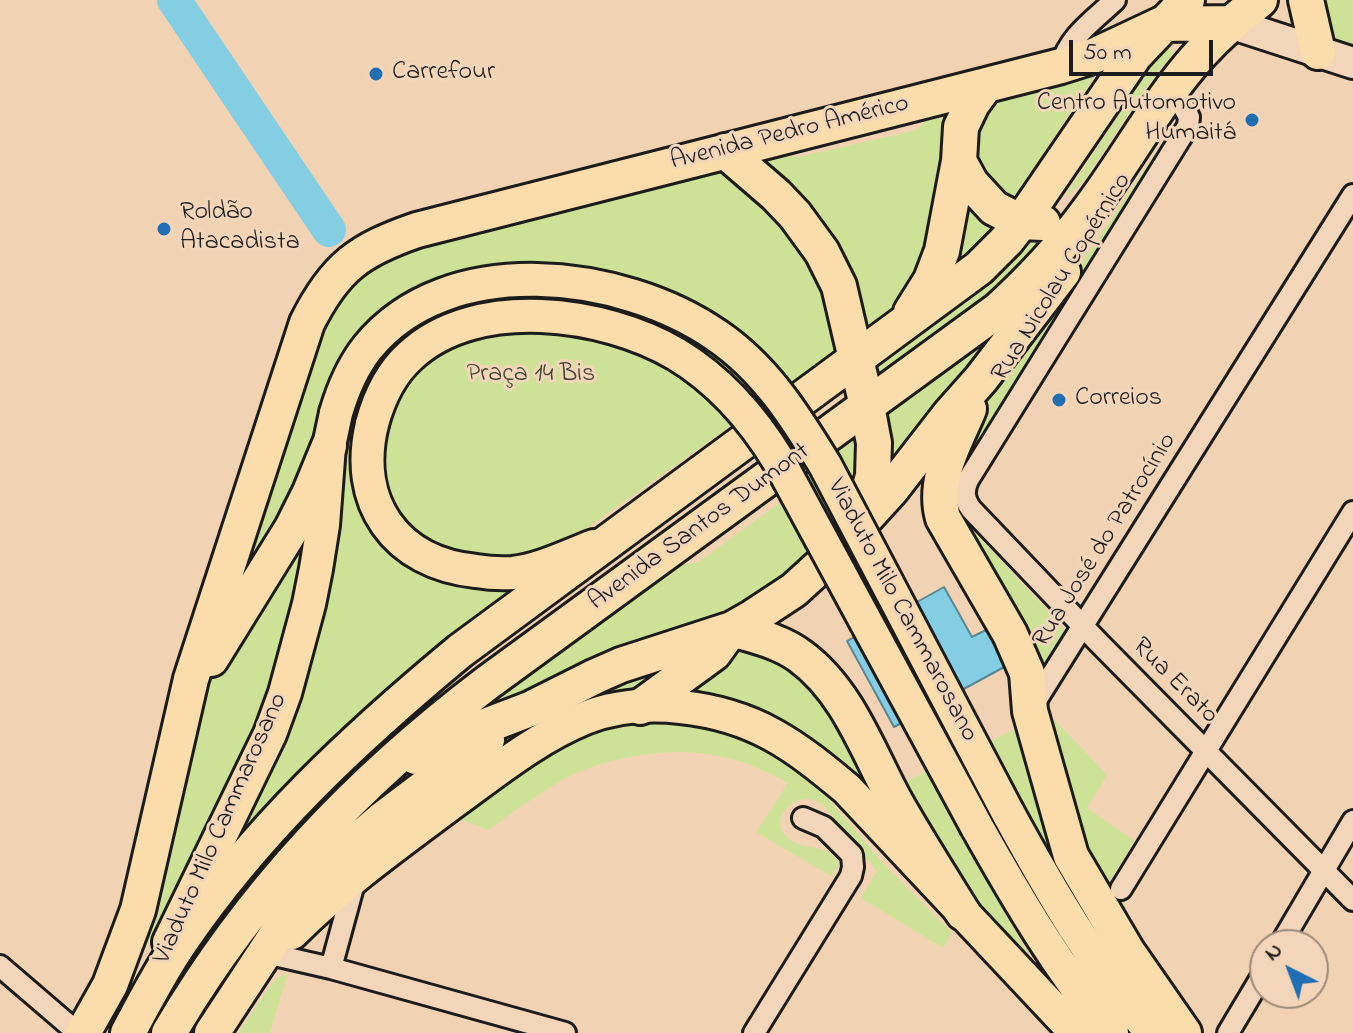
<!DOCTYPE html>
<html>
<head>
<meta charset="utf-8">
<style>
  body { margin:0 }
  #map { position:relative; width:1353px; height:1033px; overflow:hidden; background:#f1d2b3; font-family:"Indie Flower",sans-serif }
  canvas { display:block }
  .north { position:absolute; left:1249px; top:929px; width:80px; height:80px; box-sizing:border-box; background:#f3d6ba; border:2px solid #9d8c7b; border-radius:50%; rotate:318deg; font-size:22px; font-weight:700; line-height:32px; text-align:center; color:#1c1c1c }
  .north::after { content:''; display:block; margin:auto; width:28px; height:36px; background:#1f6fb2; clip-path:polygon(50% 0,100% 100%,50% 72%,0 100%) }
  .scale { position:absolute; left:1069px; top:40px; width:144px; height:36px; box-sizing:border-box; border:4px solid #1c1c1c; border-top:0; padding-left:10px; font-size:24px; line-height:28px; white-space:nowrap; color:#1c1c1c; -webkit-text-stroke:6px #f3d6ba; paint-order:stroke }
</style>
</head>
<body>
<div id="map">
<canvas width="1353" height="1033"></canvas>
<div class="north">N</div>
<div class="scale">50 m</div>
</div>
<script>
const g = document.querySelector('canvas').getContext('2d');
g.lineJoin = 'round';
function paint(path, color) {
  g.fillStyle = color;
  g.fill(path, 'evenodd');
}
function trace(path, color, width, dash) {
  g.strokeStyle = color;
  g.lineWidth = width;
  g.lineCap = dash ? 'butt' : 'round';
  g.setLineDash(dash || []);
  g.stroke(path);
}
function drawText(font, color, halo, rows, align = 'center') {
  g.font = font + ' "Indie Flower",sans-serif';
  g.lineWidth = 6;
  g.setLineDash([]);
  g.textBaseline = 'middle';
  g.strokeStyle = halo;
  g.fillStyle = color;
  for (const [text, x, y, turn = 0] of rows) {
    g.save();
    g.translate(x, y);
    g.rotate((+turn || 0) * Math.PI / 180);
    g.textAlign = isNaN(turn) ? turn : align;
    if (halo) g.strokeText(text, 0, 0);
    g.fillText(text, 0, 0);
    g.restore();
  }
}
paint(new Path2D(`
  M 1321,0 L 1353,0 L 1353,49 L 1336,43 L 1328,36 Z
  M 1169,49 L 1172,49 L 1173,53 L 1145,89 L 1086,178 L 1074,190 L 1064,198 L 1145,75 L 1158,57 Z
  M 1089,77 L 1093,78 L 1011,202 L 996,196 L 975,159 L 974,127 L 995,101 L 1001,98 Z
  M 939,117 L 945,122 L 946,126 L 930,256 L 894,311 L 874,324 L 866,325 L 761,168 L 761,159 L 776,155 L 799,157 L 916,130 L 928,119 Z
  M 1180,130 L 954,502 L 962,519 L 1064,628 L 1064,634 L 1041,673 L 951,503 L 977,417 L 1169,133 Z
  M 717,168 L 728,171 L 782,218 L 825,288 L 839,343 L 832,354 L 566,543 L 508,564 L 381,539 L 517,587 L 407,673 L 355,719 L 269,802 L 218,861 L 277,734 L 317,452 L 231,608 L 316,332 L 353,281 L 391,256 L 452,235 Z
  M 965,201 L 992,228 L 955,266 Z
  M 1033,241 L 1036,241 L 1039,245 C 995,299 936,335 880,375 L 877,373 L 879,366 L 987,287 Z
  M 1007,323 L 892,478 L 883,415 Z
  M 859,435 L 854,505 L 796,572 L 732,612 L 497,709 L 493,702 L 676,565 L 697,563 L 788,497 L 795,480 L 855,436 Z
  M 299,548 L 302,549 L 305,554 L 297,634 L 221,816 L 110,1009 L 208,688 L 231,638 Z
  M 741,649 L 764,654 L 801,674 L 825,702 L 886,810 L 829,761 L 647,697 L 490,751 L 580,699 L 707,650 Z
  M 1052,717 L 1107,775 L 1087,808 L 1135,841 L 1108,884 L 1126,906 L 1118,919 L 1093,871 L 1045,729 Z
  M 640,720 C 683,721 727,726 766,747 C 777,753 787,760 798,767 L 796,771 L 823,792 L 882,862 L 952,933 L 943,948 L 861,898 L 877,871 L 822,804 C 798,787 768,817 786,836 C 803,854 828,840 839,864 L 831,876 L 756,832 L 788,783 C 729,750 681,745 616,760 C 596,765 577,771 559,782 C 535,796 511,814 488,830 L 450,815 L 580,734 Z
  M 1019,727 L 1109,960 L 1006,782 L 948,812 L 1031,959 L 1060,1002 L 962,896 L 901,784 Z
  M 288,972 L 270,1033 L 238,1033 L 270,986 L 276,979 Z`), '#cde296');
const water = new Path2D(`
  M 944,587 L 972,637 L 986,630 L 1006,666 L 894,727 L 847,641 Z`);
paint(water, '#84cee4');
trace(water, '#5a8794', 2);
trace(new Path2D(`
  M 174,0 L 329,230`), '#84cee4', 34);
const minor = new Path2D(`
  M 1061,66 C 1069,36 1093,21 1115,0
  M 1173,88 L 1189,117 L 1188,126 L 968,480 C 963,491 964,499 971,509 L 1099,643 L 1353,900
  M 1030,710 L 1353,195
  M 1121,889 L 1353,512
  M 1280,945 L 1353,821
  M 270,954 L 331,968 L 565,1033
  M 0,966 L 78,1033
  M 331,968 L 356,876
  M 754,1033 L 851,876 L 853,867 L 852,855 L 824,827 L 803,818
  M 1228,1033 L 1265,971`);
const secondary = new Path2D(`
  M 1230,23 L 1353,63`);
const primary = new Path2D(`
  M 372,424 C 353,502 395,563 476,571 C 488,573 500,574 513,573 C 540,570 568,556 594,546
  M 1008,813 C 1050,890 1094,966 1152,1033
  M 977,827 C 1017,898 1059,970 1112,1033
  M 292,933 C 341,884 397,844 452,803 C 495,772 536,738 585,718 C 642,695 721,706 773,735 C 800,750 823,769 847,789 L 1076,1033
  M 169,942 L 270,734 L 285,693 L 309,604 L 316,569 L 323,525 L 329,446 L 336,413`);
const trunk = new Path2D(`
  M 1306,0 L 1318,52
  M 986,85 L 972,104 L 961,127 L 959,161 L 971,183 L 994,208 L 1021,222 L 1043,223
  M 725,151 L 776,195 L 795,215 L 822,252 L 839,286 L 867,406 L 874,443 L 873,476 L 861,517
  M 911,312 L 931,280 L 942,251 L 959,161
  M 969,409 C 955,443 932,480 943,518 L 1010,634 L 1027,673 L 1030,711 L 1071,856 L 1127,951 L 1184,1033
  M 732,629 C 755,636 780,641 800,656 C 848,691 868,752 896,803 C 917,840 940,876 963,913
  M 211,659 L 292,528 L 310,492 L 329,446
  M 640,707 L 714,653 L 729,632
  M 416,757 L 462,735 L 530,709 L 596,676 L 621,665 L 732,629 L 753,617 L 794,590 L 829,558 L 891,490 L 950,414 L 981,379 L 1063,272
  M 83,1033 L 110,985 L 138,910 L 191,679 L 307,323 C 335,267 359,250 417,230 L 1061,66 L 1096,55 L 1162,24 L 1230,23
  M 128,1033 C 144,1003 160,972 179,944 C 256,830 355,738 460,651 L 979,268 L 1007,240 L 1021,222 L 1135,55 L 1187,0
  M 169,1033 C 251,893 358,781 487,683 L 998,310 C 1031,280 1061,248 1088,211 C 1127,160 1157,101 1201,53 C 1219,33 1239,16 1260,0
  M 212,1033 L 279,931 L 321,877 L 348,849 L 384,818 L 487,740`);
trace(minor, '#1c1c1c', 26);
trace(secondary, '#1c1c1c', 36);
trace(primary, '#1c1c1c', 38);
trace(trunk, '#1c1c1c', 40);
trace(minor, '#f3d6ba', 20);
trace(secondary, '#f3d6ba', 30);
trace(primary, '#faddab', 32);
trace(trunk, '#faddab', 34);
const primaryBridge = new Path2D(`
  M 336,413 C 343,389 352,367 368,347 C 448,249 622,270 716,335 C 765,368 795,416 825,465 L 1008,813
  M 372,424 C 379,398 390,374 410,356 C 476,294 605,312 676,354 C 721,381 753,418 780,463 L 977,827`);
trace(primaryBridge, '#1c1c1c', 38, []);
trace(primaryBridge, '#faddab', 32);
for (const [x, y, r, color] of [
  [376,74,8,"#1f6fb2"],
  [1252,120,8,"#1f6fb2"],
  [164,229,8,"#1f6fb2"],
  [1059,400,8,"#1f6fb2"]
]) {
  const dot = new Path2D();
  dot.arc(x, y, r, 0, 2 * Math.PI);
  g.fillStyle = color;
  g.fill(dot);
  trace(dot, '#f3d6ba', 3);
}
drawText('26px', '#1c1c1c', '#f3d6ba', [
  ["Carrefour",392,74],
  ["Centro Automotivo",1236,105,"right"],
  ["Humaitá",1236,135,"right"],
  ["Roldão",180,214],
  ["Atacadista",180,244],
  ["Correios",1075,400]
], 'left');
drawText('26px', '#1c1c1c', '#f3d6ba', [
  ["Avenida Pedro Américo",790,134,-14],
  ["Rua Nicolau Copérnico",1063,278,-58],
  ["Avenida Santos Dumont",700,528,-36],
  ["Rua José do Patrocínio",1106,541,-58],
  ["Viaduto Milo Cammarosano",901,611,62],
  ["Rua Erato",1174,682,45],
  ["Viaduto Milo Cammarosano",222,829,-66]
]);
drawText('26px', '#3f4434', '#f3d6ba', [
  ["Praça 14 Bis",531,376]
]);
</script>
</body>
</html>
